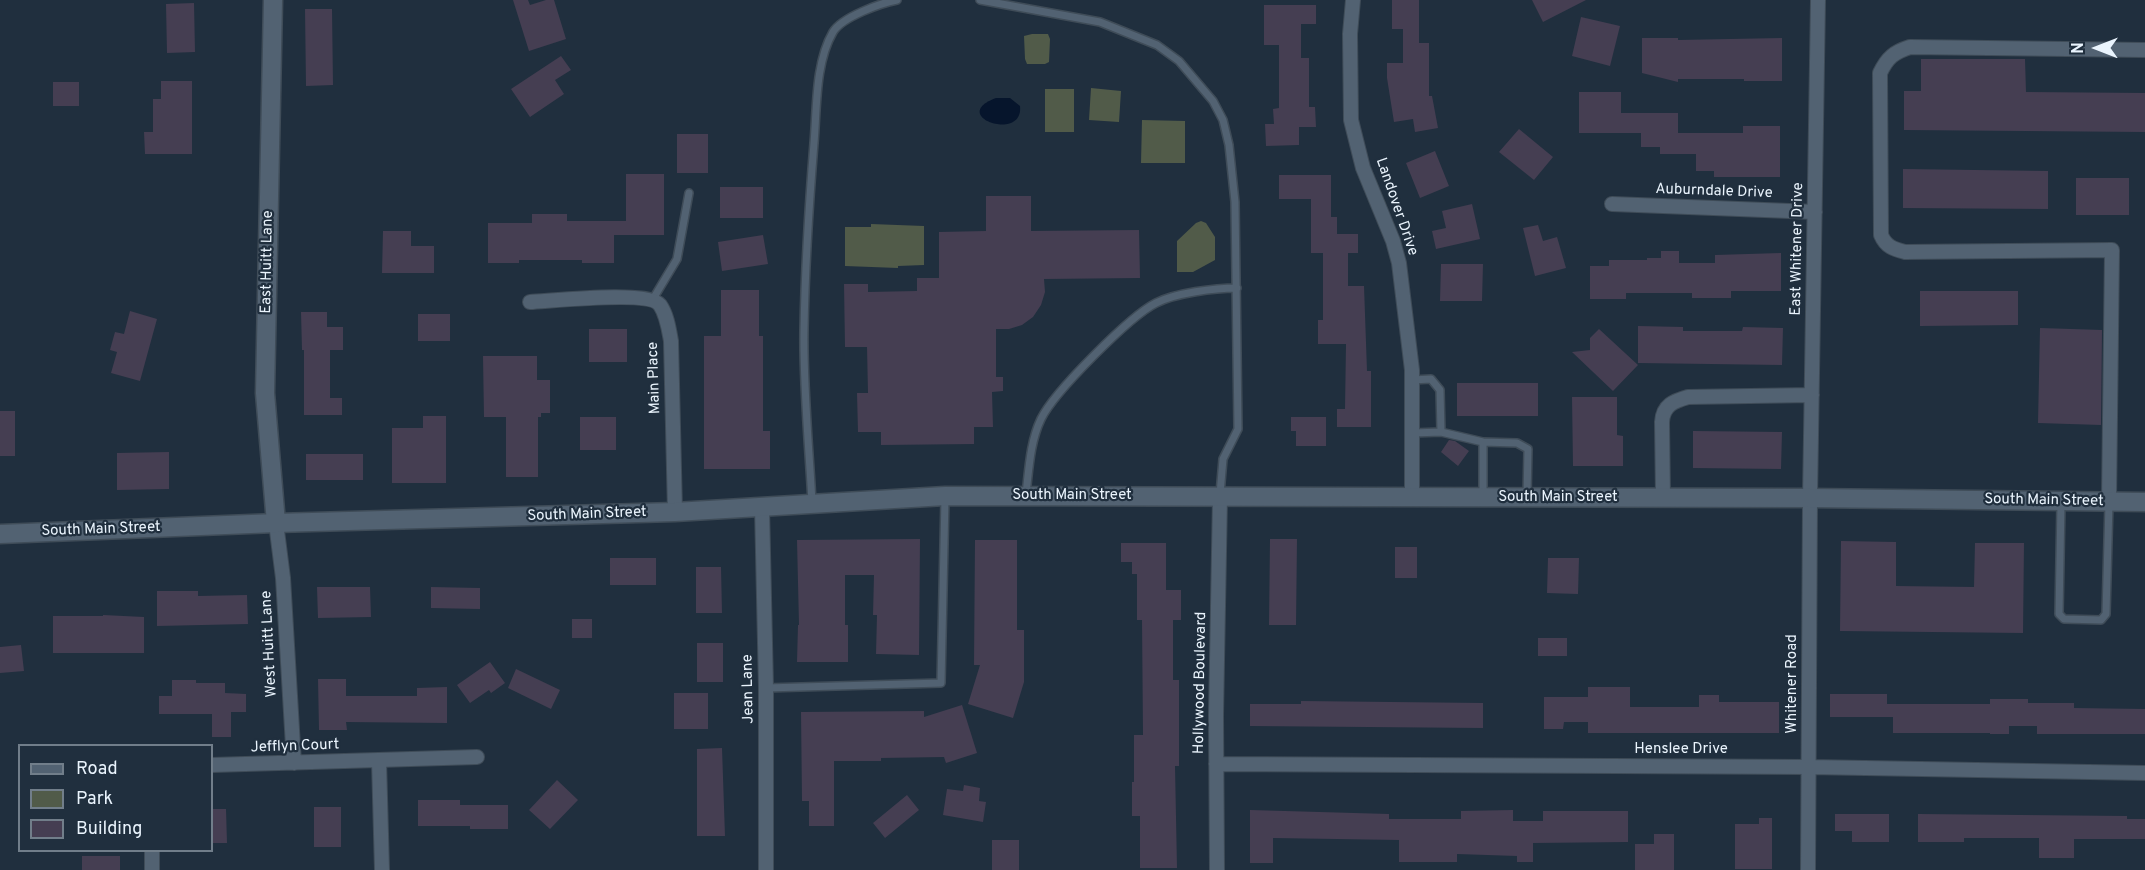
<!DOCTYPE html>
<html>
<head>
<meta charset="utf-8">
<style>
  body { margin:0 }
  #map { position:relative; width:2145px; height:870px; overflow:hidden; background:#202f3e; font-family:Overpass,sans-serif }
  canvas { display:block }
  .legend { position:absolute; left:18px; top:744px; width:195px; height:108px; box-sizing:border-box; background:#202f3e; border:2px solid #717e8a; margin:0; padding:8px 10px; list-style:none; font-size:18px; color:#eaf4fd }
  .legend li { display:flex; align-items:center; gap:12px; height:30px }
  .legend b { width:30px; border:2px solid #717e8a }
  .north { position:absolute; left:2067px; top:18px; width:60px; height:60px; -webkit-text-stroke:4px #202f3e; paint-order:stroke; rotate:270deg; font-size:16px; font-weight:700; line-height:24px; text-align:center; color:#eaf4fd }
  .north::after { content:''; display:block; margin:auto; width:21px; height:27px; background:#eaf4fd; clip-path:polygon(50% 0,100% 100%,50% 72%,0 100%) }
</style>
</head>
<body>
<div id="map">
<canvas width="2145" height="870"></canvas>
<ul class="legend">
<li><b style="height:8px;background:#526272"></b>Road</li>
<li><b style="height:16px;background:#515b49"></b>Park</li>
<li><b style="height:16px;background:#453e52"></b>Building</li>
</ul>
<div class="north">N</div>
</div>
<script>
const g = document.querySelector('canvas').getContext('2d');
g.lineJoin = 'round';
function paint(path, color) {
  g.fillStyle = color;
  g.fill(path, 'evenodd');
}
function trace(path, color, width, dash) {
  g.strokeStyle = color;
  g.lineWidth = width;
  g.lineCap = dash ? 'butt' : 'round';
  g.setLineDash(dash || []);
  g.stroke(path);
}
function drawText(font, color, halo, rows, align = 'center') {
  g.font = font + ' Overpass,sans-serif';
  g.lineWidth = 4.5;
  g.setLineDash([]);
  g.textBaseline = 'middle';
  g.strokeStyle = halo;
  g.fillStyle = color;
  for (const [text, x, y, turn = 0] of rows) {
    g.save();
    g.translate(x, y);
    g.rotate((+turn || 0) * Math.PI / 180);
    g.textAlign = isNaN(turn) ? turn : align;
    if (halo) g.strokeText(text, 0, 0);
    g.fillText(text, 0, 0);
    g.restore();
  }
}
paint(new Path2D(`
  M 1032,34 L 1048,34 L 1050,39 L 1049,62 L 1045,64 L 1027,64 L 1025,59 L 1024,36 Z
  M 1091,88 L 1121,91 L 1119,122 L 1089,120 Z
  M 1045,89 L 1074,89 L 1074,132 L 1045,132 Z
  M 1142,120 L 1185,121 L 1185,163 L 1141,163 Z
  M 1201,221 L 1206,223 L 1215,237 L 1215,260 L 1193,272 L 1177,272 L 1177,241 L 1196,223 Z
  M 871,224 L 924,226 L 924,265 L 898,266 L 898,268 L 845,266 L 845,227 L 871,227 Z`), '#515b49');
paint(new Path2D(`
  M 996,98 L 1010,98 L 1020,106 C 1024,143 947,116 996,98 Z`), '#06152c');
paint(new Path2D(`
  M 513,0 L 528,0 L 530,5 L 546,0 L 554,0 L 566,39 L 529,51 Z
  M 1392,0 L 1419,0 L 1419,43 L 1429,43 L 1429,96 L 1432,96 L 1438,128 L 1415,132 L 1413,119 L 1394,122 L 1387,78 L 1387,63 L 1403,63 L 1403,29 L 1392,29 Z
  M 1532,0 L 1586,0 L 1543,22 Z
  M 194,3 L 195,52 L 167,53 L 166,4 Z
  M 1264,5 L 1316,5 L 1316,24 L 1301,24 L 1301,58 L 1309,58 L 1309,107 L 1315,107 L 1316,127 L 1299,127 L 1299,145 L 1266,146 L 1265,124 L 1274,124 L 1273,109 L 1279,108 L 1279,45 L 1264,45 Z
  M 305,9 L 332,9 L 333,85 L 306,86 Z
  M 1581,17 L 1620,26 L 1610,66 L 1572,56 Z
  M 1642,38 L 1678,38 L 1678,40 L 1782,38 L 1782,81 L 1744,81 L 1744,79 L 1678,79 L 1678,82 L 1642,73 Z
  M 561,56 L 571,70 L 555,80 L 564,94 L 530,117 L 511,89 Z
  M 1921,59 L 2025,59 L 2026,92 L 2145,93 L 2145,132 L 1904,130 L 1904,91 L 1921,91 Z
  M 161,81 L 192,81 L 192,154 L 145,154 L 144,132 L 153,132 L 153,99 L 161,99 Z
  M 53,82 L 79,82 L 79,106 L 53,106 Z
  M 1579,92 L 1621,92 L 1621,113 L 1678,113 L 1678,133 L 1743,133 L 1743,126 L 1780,126 L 1780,177 L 1714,177 L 1714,171 L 1696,171 L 1696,154 L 1660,154 L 1660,147 L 1641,147 L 1641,133 L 1579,133 Z
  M 1519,129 L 1553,157 L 1534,180 L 1499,152 Z
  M 677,134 L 708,134 L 708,173 L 677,173 Z
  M 1435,151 L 1449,186 L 1420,198 L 1406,163 Z
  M 1903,169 L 2048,171 L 2048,209 L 1903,208 Z
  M 626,174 L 664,174 L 664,235 L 614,235 L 614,263 L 582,263 L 582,260 L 519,260 L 519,263 L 488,263 L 488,223 L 532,223 L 532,214 L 567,214 L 567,221 L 626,221 Z
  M 1279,175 L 1331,175 L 1331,217 L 1337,217 L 1337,234 L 1358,234 L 1358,253 L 1348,253 L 1348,286 L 1364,286 L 1367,371 L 1371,371 L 1371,427 L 1337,427 L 1337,409 L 1345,409 L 1346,344 L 1318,344 L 1318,320 L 1323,320 L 1323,253 L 1311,253 L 1311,199 L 1279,199 Z
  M 2076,178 L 2129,178 L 2129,215 L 2076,215 Z
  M 720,187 L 763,187 L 763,218 L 720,218 Z
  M 986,196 L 1031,196 L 1031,231 L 1139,230 L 1140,278 L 1044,279 L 1045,292 L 1041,305 L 1033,317 L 1022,325 L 1009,329 L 996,329 L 996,377 L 1003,377 L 1003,391 L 992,392 L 993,427 L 974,427 L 974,444 L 881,445 L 881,432 L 858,432 L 857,393 L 868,393 L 867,347 L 845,347 L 844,284 L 868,284 L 868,292 L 917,291 L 917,278 L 939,278 L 939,232 L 986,231 Z
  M 1472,204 L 1480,239 L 1436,249 L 1432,231 L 1446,228 L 1442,211 Z
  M 1538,225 L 1543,241 L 1557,237 L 1566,268 L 1535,276 L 1523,228 Z
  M 383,231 L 411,231 L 411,246 L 434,246 L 434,273 L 382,273 Z
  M 763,235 L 768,264 L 722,271 L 718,242 Z
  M 1661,251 L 1679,251 L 1679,263 L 1715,263 L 1715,255 L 1781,253 L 1781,291 L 1731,291 L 1731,298 L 1692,298 L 1692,293 L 1626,293 L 1626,299 L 1590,299 L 1590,266 L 1609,266 L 1609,260 L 1647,260 L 1647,258 L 1661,258 Z
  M 1441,264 L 1483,264 L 1482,301 L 1440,301 Z
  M 721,290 L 759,290 L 759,336 L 763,336 L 763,431 L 770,431 L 770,469 L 704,469 L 704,336 L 721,336 Z
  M 1920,291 L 2018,291 L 2018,325 L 1920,326 Z
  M 130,311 L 157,319 L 140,381 L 111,373 L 117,352 L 110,350 L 115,332 L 124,334 Z
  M 301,312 L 327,312 L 327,327 L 343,327 L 343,350 L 330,350 L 330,398 L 342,398 L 342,415 L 304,415 L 304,350 L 302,350 Z
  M 418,314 L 450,314 L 450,341 L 418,341 Z
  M 1638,326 L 1683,327 L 1683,331 L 1742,331 L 1743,327 L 1783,328 L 1782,365 L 1638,363 Z
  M 2040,328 L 2102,330 L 2101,425 L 2038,423 Z
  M 589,329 L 627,329 L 627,362 L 589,362 Z
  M 1599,329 L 1638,365 L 1613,391 L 1572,352 L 1590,350 L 1590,338 Z
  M 483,356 L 537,356 L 537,380 L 550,380 L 550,413 L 541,413 L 541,417 L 538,417 L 538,477 L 506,477 L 506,417 L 484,417 Z
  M 1457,383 L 1538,383 L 1538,416 L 1457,416 Z
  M 1572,397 L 1617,397 L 1617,435 L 1623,436 L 1623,466 L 1573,466 Z
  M 0,411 L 15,411 L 15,456 L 0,456 Z
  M 423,416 L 446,416 L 446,483 L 392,483 L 392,428 L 423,428 Z
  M 580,417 L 616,417 L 616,450 L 580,450 Z
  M 1291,417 L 1326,417 L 1326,446 L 1296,446 L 1296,431 L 1291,431 Z
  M 1693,431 L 1782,432 L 1781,469 L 1693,468 Z
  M 1449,440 L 1455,441 L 1469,451 L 1458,466 L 1441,452 Z
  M 169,452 L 169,489 L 117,490 L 117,453 Z
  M 306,454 L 363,454 L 363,480 L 306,480 Z
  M 920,539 L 919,655 L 876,654 L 877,615 L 873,615 L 874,575 L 845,575 L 845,625 L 848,625 L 848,662 L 797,662 L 798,625 L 799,625 L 797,540 Z
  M 1270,539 L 1297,539 L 1296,625 L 1269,625 Z
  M 975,540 L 1017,540 L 1017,630 L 1024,630 L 1024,682 L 1013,718 L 968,704 L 980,665 L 974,665 Z
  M 1841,541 L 1896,542 L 1896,586 L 1974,587 L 1975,543 L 2024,543 L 2023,633 L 1840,631 Z
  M 1121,543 L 1166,543 L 1166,590 L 1181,590 L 1181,620 L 1173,620 L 1173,680 L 1179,680 L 1179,766 L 1175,766 L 1177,868 L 1140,868 L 1140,816 L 1132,816 L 1132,782 L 1134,782 L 1134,735 L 1143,735 L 1142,620 L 1137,620 L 1137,574 L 1132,574 L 1132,562 L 1121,562 Z
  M 1395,547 L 1417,547 L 1417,578 L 1395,578 Z
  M 610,558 L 656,558 L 656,585 L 610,585 Z
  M 1548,558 L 1579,558 L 1578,594 L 1547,593 Z
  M 696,567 L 721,567 L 722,613 L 696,613 Z
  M 317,587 L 370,587 L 371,617 L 318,618 Z
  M 431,587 L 480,588 L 480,609 L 431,608 Z
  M 157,591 L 198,591 L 198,596 L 247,595 L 248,624 L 157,626 Z
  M 103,615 L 144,617 L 144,653 L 53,653 L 53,616 L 103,616 Z
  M 572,619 L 592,619 L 592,638 L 572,638 Z
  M 1538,638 L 1567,638 L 1567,656 L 1538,656 Z
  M 697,643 L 723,643 L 723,682 L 697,682 Z
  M 21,645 L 24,671 L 0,673 L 0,647 Z
  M 490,662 L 505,683 L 491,693 L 489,690 L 470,703 L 457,685 Z
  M 516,669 L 560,690 L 551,709 L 508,688 Z
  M 318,679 L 346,679 L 346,696 L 417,696 L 417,688 L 447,687 L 447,723 L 346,722 L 347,730 L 319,730 Z
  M 172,680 L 196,680 L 196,683 L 225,683 L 225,693 L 246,694 L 246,712 L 231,712 L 231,737 L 212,737 L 212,714 L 159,714 L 159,696 L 172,696 Z
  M 1588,687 L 1630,687 L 1630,707 L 1699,707 L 1699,695 L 1719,695 L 1719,702 L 1779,702 L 1779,733 L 1588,733 L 1588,722 L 1564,722 L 1563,729 L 1544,729 L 1544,697 L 1588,697 Z
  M 674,693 L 708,693 L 708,729 L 674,729 Z
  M 1830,694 L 1887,694 L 1887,704 L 1990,704 L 1990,699 L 2028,699 L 2028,703 L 2074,703 L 2074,708 L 2145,709 L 2145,734 L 2037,734 L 2037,726 L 2009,726 L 2009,734 L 1990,734 L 1990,733 L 1893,733 L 1893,717 L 1830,717 Z
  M 1301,701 L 1483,703 L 1483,728 L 1250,726 L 1250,704 L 1301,704 Z
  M 962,705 L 977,753 L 946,763 L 944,757 L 881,758 L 881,761 L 834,761 L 834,826 L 809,826 L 809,801 L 802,801 L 801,712 L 924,711 L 924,717 Z
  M 722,748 L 725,836 L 697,836 L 697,749 Z
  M 557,780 L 578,800 L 550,829 L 529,810 Z
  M 964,785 L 980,788 L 979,801 L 986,802 L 983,822 L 943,815 L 947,789 L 963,791 Z
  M 907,795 L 919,810 L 885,838 L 873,823 Z
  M 418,800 L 460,800 L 460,805 L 508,805 L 508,829 L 470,829 L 470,826 L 418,826 Z
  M 314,807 L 341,807 L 341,847 L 314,847 Z
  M 212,809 L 226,809 L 227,843 L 212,843 Z
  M 1250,810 L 1389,814 L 1389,819 L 1461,819 L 1461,811 L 1513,810 L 1513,821 L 1543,821 L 1543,811 L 1628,811 L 1628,842 L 1533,843 L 1533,862 L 1517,862 L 1517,856 L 1457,854 L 1457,862 L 1399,862 L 1399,840 L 1273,838 L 1273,863 L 1250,863 Z
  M 1835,814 L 1889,814 L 1889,842 L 1852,842 L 1852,831 L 1835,831 Z
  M 1918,814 L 2127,816 L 2127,819 L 2145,819 L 2145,839 L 2074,839 L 2074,858 L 2039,858 L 2039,838 L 1964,838 L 1964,842 L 1918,842 Z
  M 1759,818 L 1772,818 L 1772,869 L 1735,869 L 1735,824 L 1759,824 Z
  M 1654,834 L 1674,834 L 1674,870 L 1635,870 L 1635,844 L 1654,844 Z
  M 992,840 L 1019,840 L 1019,870 L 992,870 Z
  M 82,856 L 120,856 L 120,870 L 82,870 Z`), '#453e52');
const lane = new Path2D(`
  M 980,0 L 1100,22 L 1157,45 L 1179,61 L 1213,101 L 1223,120 L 1229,145 L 1235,202 L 1238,429 L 1223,459 L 1220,494
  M 653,299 L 677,259 L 689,193
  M 1412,380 L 1431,379 L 1440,390 L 1441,432
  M 1413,433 L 1441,432 L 1483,442 L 1517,443 L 1528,449 L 1527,496
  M 1483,442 L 1483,496
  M 1026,494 C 1029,469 1030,442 1041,419 C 1054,392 1130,316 1156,303 C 1175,293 1215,288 1237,288
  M 812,502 C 809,446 803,386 804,330 C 805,267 809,205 814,143 C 817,108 815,63 833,32 C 842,17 881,3 897,0
  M 2061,503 L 2059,614 L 2064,619 L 2101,620 L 2106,614 L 2109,503
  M 766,688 L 941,683 L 945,498`);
const street = new Path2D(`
  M 1353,0 L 1350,34 L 1351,120 L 1363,168 L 1393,241 L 1399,263 L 1412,370 L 1412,498
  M 1612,204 L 1815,212
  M 530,302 C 552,301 649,290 660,305 C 667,315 669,330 671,341 L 675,512
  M 1663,498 L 1662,422 C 1663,405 1674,401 1688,397 L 1812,395
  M 2109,501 L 2112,250 L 1905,252 C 1894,249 1886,247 1881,235 L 1880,73 C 1887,58 1894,52 1910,47 L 2145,50
  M 762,507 L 766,688 L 766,870
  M 276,523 L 283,578 L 294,763
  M 379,761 L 382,870
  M 1216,764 L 1809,767 L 2145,773
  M 212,765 L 477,757
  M 152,870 L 152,850
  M 1217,870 L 1216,715 L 1220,497
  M 1808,870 L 1810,498 L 1818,0`);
const secondary = new Path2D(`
  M 273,0 L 265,393 L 276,523
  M 0,534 L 276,523 L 675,512 L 945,496 L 1810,498 L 2145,502`);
trace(lane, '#3f4c58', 10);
trace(street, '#3f4c58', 16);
trace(secondary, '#3f4c58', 21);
trace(lane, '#526272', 7);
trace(street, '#526272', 14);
trace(secondary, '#526272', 18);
drawText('15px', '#eaf4fd', '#202f3e', [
  ["Auburndale Drive",1714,192,2],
  ["Landover Drive",1396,207,71],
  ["East Whitener Drive",1798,249,-89],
  ["East Huitt Lane",268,262,-89],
  ["Main Place",655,378,-92],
  ["South Main Street",1072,496],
  ["South Main Street",1558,498],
  ["South Main Street",2044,501,1],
  ["South Main Street",587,515,-2],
  ["South Main Street",101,530,-2],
  ["West Huitt Lane",270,644,-93],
  ["Hollywood Boulevard",1201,683,-89],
  ["Whitener Road",1793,684,-90],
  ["Jean Lane",749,689,-91],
  ["Jefflyn Court",295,747,-2],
  ["Henslee Drive",1681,750]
]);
</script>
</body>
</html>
